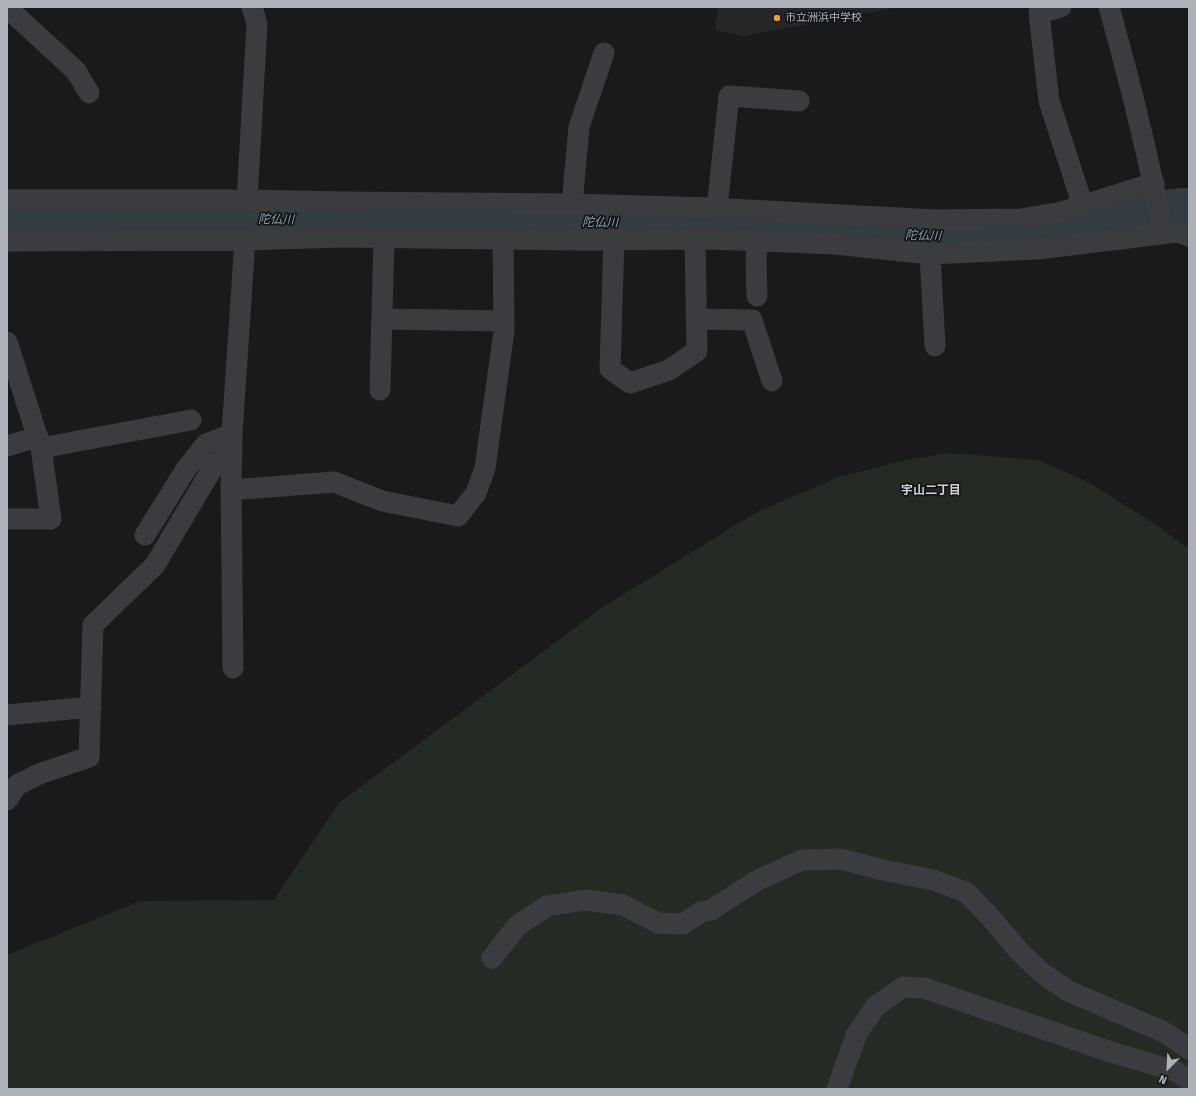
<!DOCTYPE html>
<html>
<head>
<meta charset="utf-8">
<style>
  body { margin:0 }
  #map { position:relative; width:1196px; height:1096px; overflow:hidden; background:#1a1a1c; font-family:"Fira Sans",sans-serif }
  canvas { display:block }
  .frame { position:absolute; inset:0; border:8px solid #adb2ba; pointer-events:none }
  .north { position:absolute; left:1148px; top:1048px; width:40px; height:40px; -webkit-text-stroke:3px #151517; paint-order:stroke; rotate:204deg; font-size:11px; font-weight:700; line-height:16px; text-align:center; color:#adb2ba }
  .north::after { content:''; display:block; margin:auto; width:14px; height:18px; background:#adb2ba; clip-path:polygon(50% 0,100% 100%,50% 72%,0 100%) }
</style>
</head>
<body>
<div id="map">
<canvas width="1196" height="1096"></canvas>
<div class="frame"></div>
<div class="north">N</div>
</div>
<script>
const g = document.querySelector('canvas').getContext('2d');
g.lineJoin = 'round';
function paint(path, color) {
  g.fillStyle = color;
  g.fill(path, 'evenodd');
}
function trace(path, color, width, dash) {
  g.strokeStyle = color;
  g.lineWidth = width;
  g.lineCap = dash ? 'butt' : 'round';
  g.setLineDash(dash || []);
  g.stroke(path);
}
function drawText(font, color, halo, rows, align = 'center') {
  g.font = font + ' "Fira Sans","Noto Sans JP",sans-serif';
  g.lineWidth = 3.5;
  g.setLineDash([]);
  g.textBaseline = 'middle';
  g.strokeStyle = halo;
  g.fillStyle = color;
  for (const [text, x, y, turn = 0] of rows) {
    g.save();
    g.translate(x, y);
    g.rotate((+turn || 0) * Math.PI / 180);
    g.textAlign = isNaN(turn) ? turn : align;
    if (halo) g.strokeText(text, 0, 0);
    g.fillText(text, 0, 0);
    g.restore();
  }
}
paint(new Path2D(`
  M 718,7 L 899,7 L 743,36 L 715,30 Z`), '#262628');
paint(new Path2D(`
  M 949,453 L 1038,460 L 1088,482 L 1155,524 L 1189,549 L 1189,1089 L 7,1089 L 7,955 L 140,901 L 274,900 L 339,803 L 603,607 L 757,512 L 839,477 L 906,460 Z`), '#242b24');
trace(new Path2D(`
  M 7,218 L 626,222 L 742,224 L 934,237 L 1057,232 L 1113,215 L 1185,208 L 1189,209`), '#323c41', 40);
trace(new Path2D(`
  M 1061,7 L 1039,13 L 1049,101 L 1083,206
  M 1109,7 C 1130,82 1149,157 1163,234
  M 14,14 L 76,71 L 89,93
  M 7,200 L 247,200 L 344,202 L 572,204 L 711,208 L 936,220 L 1021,219 L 1062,212 L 1154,183
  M 247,200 L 257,24 L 252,7
  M 572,204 L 579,127 L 604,53
  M 717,208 L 729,96 L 799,101
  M 614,239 L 610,369 L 630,383 L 669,370 L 697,351 L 695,239
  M 7,241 L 245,240 L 343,237 L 580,240 L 711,239 L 835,244 L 930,254 L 1038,249 L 1177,232 L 1189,236
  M 930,254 L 935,346
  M 757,296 L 756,258 L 758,241
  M 382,319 L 504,321
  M 696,319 L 752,320 L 772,381
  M 7,342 L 41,448 L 51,519 L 7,519
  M 380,390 L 384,237
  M 7,446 L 38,437
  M 41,448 L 191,420
  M 231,490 L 334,482 L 382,501 L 458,516 L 476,493 L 485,468 L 504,331 L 503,239
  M 145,535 L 186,469 L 206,444 L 232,434
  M 233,668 L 231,483 L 232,434 L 245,240
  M 7,715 L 91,707
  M 7,800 L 17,785 L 39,774 L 89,757 L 93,625 L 155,565 L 215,464 L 232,455
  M 492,958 L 517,926 L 547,906 L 585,900 L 623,905 L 658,923 L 683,924 L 701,912 L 711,910 L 758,880 L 802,860 L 841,859 L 879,869 L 933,880 L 966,892 L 991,918 L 1019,951 L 1042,973 L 1068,991 L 1164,1032 L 1189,1049
  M 837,1089 L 857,1033 L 876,1006 L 903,987 L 924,988 L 1111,1052 L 1175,1071 L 1189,1080`), '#3b3c40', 21);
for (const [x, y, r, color] of [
  [777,18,4,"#e4a049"]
]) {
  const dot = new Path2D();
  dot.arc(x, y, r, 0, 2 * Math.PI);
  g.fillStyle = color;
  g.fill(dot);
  trace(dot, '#151517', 1.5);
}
drawText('11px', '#adb2ba', '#151517', [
  ["市立洲浜中学校",785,18]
], 'left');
drawText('italic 12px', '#87a2b2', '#151517', [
  ["陀仏川",276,220,1],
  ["陀仏川",600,223,1],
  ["陀仏川",923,236,2]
]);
drawText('bold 12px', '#ced1d6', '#151517', [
  ["宇山二丁目",931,491]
]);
</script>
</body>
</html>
